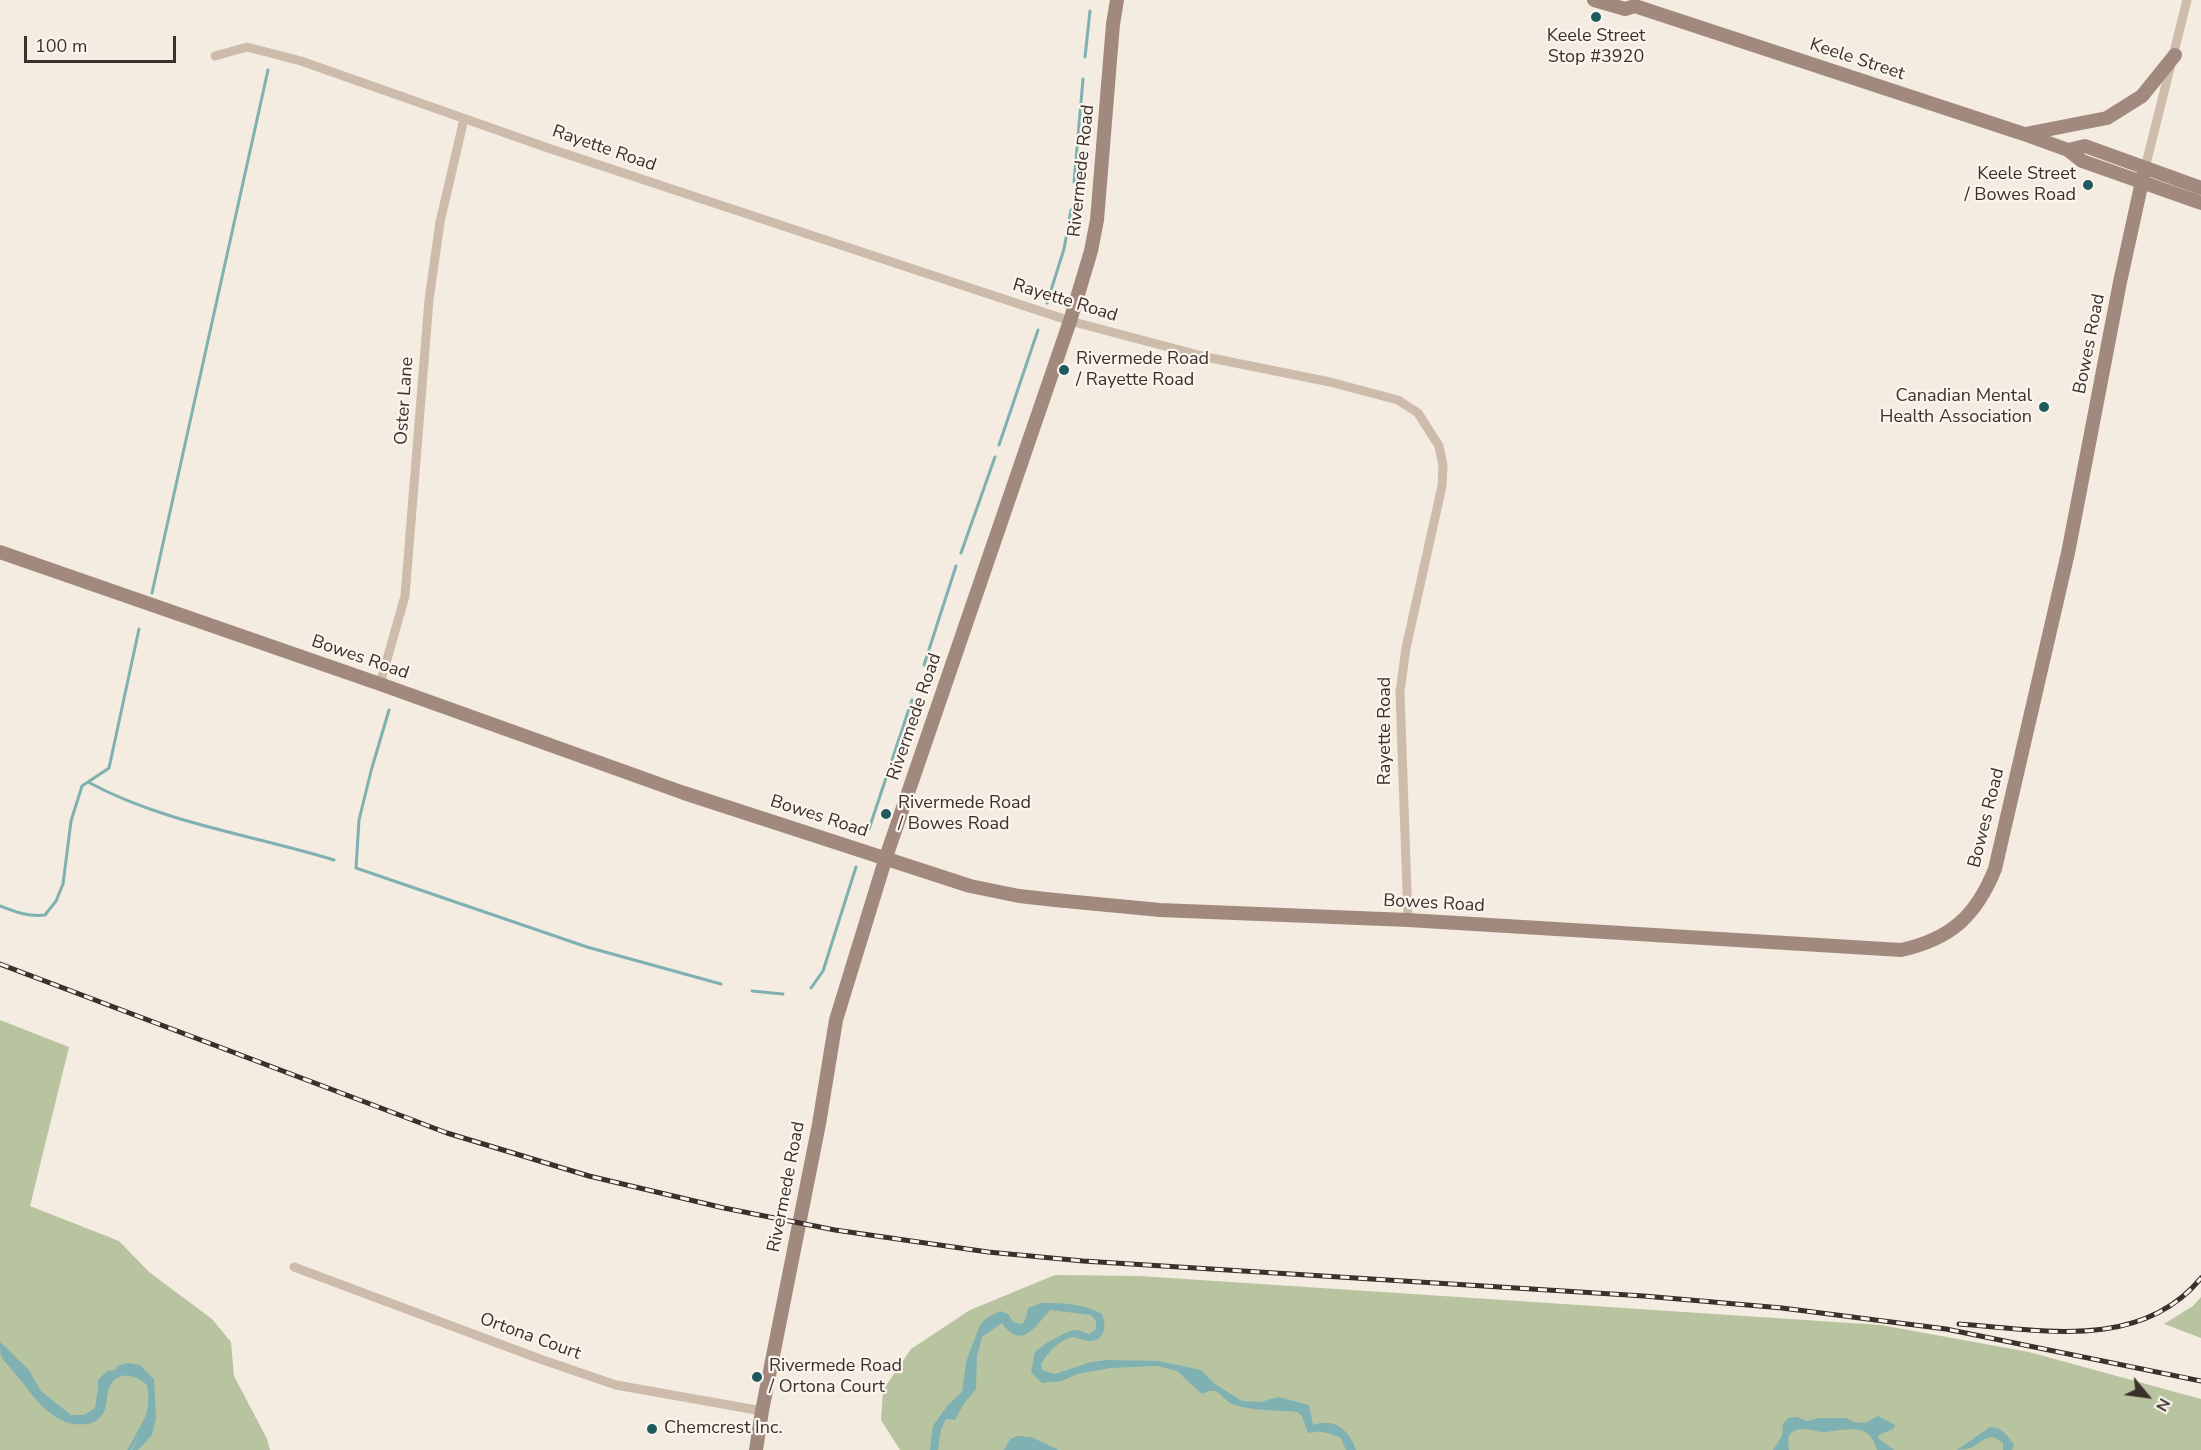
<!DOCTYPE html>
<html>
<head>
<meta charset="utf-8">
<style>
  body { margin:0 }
  #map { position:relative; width:2201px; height:1450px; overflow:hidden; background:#f4ebe1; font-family:"Nunito Sans",sans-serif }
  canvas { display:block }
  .north { position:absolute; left:2117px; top:1366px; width:60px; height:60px; -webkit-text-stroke:4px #fbf5ee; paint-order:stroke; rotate:119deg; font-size:16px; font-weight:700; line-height:24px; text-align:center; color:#3b302b }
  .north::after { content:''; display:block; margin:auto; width:21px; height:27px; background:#3b302b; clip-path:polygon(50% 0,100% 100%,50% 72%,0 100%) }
  .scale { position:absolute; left:24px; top:36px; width:152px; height:27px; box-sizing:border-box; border:3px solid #3b302b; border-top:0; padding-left:8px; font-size:18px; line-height:21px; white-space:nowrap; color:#3b302b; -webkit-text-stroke:4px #fbf5ee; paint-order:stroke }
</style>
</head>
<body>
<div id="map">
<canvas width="2201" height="1450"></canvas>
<div class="north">N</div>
<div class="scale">100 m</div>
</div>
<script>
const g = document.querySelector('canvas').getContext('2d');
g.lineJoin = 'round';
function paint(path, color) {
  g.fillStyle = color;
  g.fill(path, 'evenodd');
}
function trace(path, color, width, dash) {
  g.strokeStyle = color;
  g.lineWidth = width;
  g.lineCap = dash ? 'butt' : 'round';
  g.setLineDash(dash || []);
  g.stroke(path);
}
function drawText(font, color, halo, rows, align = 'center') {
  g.font = font + ' "Nunito Sans",sans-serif';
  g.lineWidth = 4.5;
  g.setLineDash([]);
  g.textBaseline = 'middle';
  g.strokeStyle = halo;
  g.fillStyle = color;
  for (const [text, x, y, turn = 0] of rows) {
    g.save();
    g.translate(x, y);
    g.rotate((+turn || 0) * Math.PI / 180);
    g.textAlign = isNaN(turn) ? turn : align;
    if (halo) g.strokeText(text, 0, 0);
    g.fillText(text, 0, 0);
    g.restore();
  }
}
paint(new Path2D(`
  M 0,1020 L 69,1047 L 30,1206 L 119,1241 L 149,1272 L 212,1319 L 231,1342 L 234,1376 L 267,1439 L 270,1450 L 0,1450 Z
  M 1055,1275 L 1140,1276 L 1881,1325 L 2029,1352 L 2201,1399 L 2201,1450 L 900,1450 L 881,1420 L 883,1390 L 911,1349 L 970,1310 Z
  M 2201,1297 L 2201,1338 L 2164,1324 L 2193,1306 Z`), '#b8c4a0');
paint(new Path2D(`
  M 1041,1303 C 1063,1303 1082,1303 1102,1314 C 1108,1329 1103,1345 1083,1340 C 1078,1339 1075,1336 1069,1338 C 1056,1343 1048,1353 1041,1364 L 1042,1370 L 1055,1374 L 1091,1362 L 1108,1360 L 1159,1361 L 1201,1370 L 1215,1384 L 1242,1401 L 1261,1402 L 1278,1397 L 1309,1405 L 1313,1425 C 1335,1417 1350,1431 1356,1450 L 1346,1450 L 1341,1438 C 1330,1433 1320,1430 1308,1433 L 1302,1416 L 1297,1412 C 1278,1410 1252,1411 1235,1405 C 1219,1400 1222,1384 1202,1394 L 1177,1371 L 1157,1366 L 1111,1368 L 1077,1374 L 1062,1381 L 1042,1383 L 1031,1372 L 1035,1352 L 1045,1344 L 1069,1331 L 1077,1330 L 1089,1334 L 1096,1329 L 1096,1321 L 1091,1315 L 1050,1310 C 1036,1326 1021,1351 1002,1323 L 982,1337 L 977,1356 L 976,1389 L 963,1405 L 955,1420 L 946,1419 L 941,1430 L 938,1450 L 930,1450 L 933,1426 L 947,1406 L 962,1392 L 966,1362 L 980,1325 L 985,1319 L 1000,1311 L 1008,1314 L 1013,1322 L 1022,1324 L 1026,1318 L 1028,1308 Z
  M 0,1342 L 29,1370 L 41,1391 L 71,1415 L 84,1415 L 95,1408 L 98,1398 L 98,1380 L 107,1371 L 115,1370 L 117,1366 L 127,1363 L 140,1365 L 154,1379 L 156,1418 L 152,1435 L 138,1450 L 132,1450 C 142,1429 152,1408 147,1385 C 135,1375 117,1369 109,1388 C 106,1397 108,1407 102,1415 C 98,1421 93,1423 87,1424 C 59,1428 39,1405 24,1384 C 19,1378 3,1360 1,1356 C 0,1352 0,1346 0,1342 Z
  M 1878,1416 L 1895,1425 L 1893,1429 L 1879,1435 L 1878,1438 L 1894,1450 L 1877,1450 C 1874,1443 1872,1434 1863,1431 C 1852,1427 1836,1431 1825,1432 C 1815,1432 1801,1425 1792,1432 C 1786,1437 1789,1443 1789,1450 L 1773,1450 L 1782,1436 L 1783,1424 L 1788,1418 L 1797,1417 L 1807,1421 L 1819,1418 L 1846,1418 L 1854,1422 L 1865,1423 Z
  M 1990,1427 C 2003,1428 2007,1435 2014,1445 L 2012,1450 L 2003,1450 L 2003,1443 L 1994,1437 C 1977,1438 1979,1450 1957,1450 Z
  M 1017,1436 L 1031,1437 L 1059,1450 L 1004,1450 L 1010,1439 Z`), '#7fb0b2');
trace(new Path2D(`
  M 1085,57 L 1090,11
  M 1074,182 L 1083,79
  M 1047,303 L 1064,249 L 1071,210
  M 999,445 L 1038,330
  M 961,553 L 995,457
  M 152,593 L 268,70
  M 924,665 L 956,566
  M 389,710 L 371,771 L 359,820 L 356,868 L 587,947 L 721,984
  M 88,782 C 163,823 253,835 334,860
  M 869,829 L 912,700
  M 0,906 C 15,912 29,917 45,915 L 56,901 L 63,884 L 71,821 L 82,786 L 109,768 L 139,629
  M 811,988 L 823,971 L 856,867
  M 752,991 L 783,994
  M 97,1405 L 99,1391
  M 129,1450 L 148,1415`), '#7fb0b2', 3);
trace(new Path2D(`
  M 215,56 L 247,47 L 301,61 L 548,148 L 1070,321 L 1206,357 L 1330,382 L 1398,400 L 1418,413 L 1439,446 L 1443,466 L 1442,486 L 1406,648 L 1400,692 L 1408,920
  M 2145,168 L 2187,0
  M 380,684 L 405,596 L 429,300 L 440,222 L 464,119
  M 294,1267 L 540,1359 L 616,1385 L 762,1411`), '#cdbbac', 9);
trace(new Path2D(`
  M 1594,0 L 1625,9 L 1635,6 L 2024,134 L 2068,150 L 2082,161 L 2201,203
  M 2025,134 L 2107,118 L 2142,96 L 2175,55
  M 2068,150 L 2085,146 L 2201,188
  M 0,552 L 380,684 L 684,793 L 970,886 L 1019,896 L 1055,900 L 1160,910 L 1408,920 L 1901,950 C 1951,939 1976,916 1995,869 L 2068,553 L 2120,282 L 2145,168
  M 756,1450 L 762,1411 L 819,1124 L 836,1020 L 886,857 L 1070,321 L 1091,251 L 1097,220 L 1113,24 L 1117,0`), '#a18a7d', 14);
const rail = new Path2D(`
  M 0,964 L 447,1133 L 589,1176 L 724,1208 L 835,1230 L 988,1252 L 1083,1261 L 1644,1296 L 1782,1308 L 1946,1329 L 2201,1381
  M 1959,1324 C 2040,1330 2141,1351 2201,1278`);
trace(rail, '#3b302b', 5);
trace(rail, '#fbf5ee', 3, [9]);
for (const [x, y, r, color] of [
  [1596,17,6,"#1f5a5e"],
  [2088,185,6,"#1f5a5e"],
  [1064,370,6,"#1f5a5e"],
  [2044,407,6,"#1f5a5e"],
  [886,814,6,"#1f5a5e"],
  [757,1377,6,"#1f5a5e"],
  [652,1429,6,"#1f5a5e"]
]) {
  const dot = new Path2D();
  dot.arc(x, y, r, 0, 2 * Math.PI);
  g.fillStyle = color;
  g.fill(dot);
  trace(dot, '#fbf5ee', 2);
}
drawText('18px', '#3b302b', '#fbf5ee', [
  ["Keele Street",1596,37,"center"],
  ["Stop #3920",1596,58,"center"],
  ["Keele Street",2076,175,"right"],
  ["/ Bowes Road",2076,196,"right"],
  ["Rivermede Road",1076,360],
  ["/ Rayette Road",1076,381],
  ["Canadian Mental",2032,397,"right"],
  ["Health Association",2032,418,"right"],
  ["Rivermede Road",898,804],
  ["/ Bowes Road",898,825],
  ["Rivermede Road",769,1367],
  ["/ Ortona Court",769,1388],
  ["Chemcrest Inc.",664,1429]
], 'left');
drawText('18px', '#3b302b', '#fbf5ee', [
  ["Keele Street",1857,60,18],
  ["Rayette Road",604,149,19],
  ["Rivermede Road",1082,171,-84],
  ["Rayette Road",1065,301,17],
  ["Bowes Road",2090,344,-79],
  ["Oster Lane",405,401,-86],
  ["Bowes Road",360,658,19],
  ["Rivermede Road",915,717,-71],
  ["Rayette Road",1386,731,-90],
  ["Bowes Road",819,817,18],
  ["Bowes Road",1987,818,-76],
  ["Bowes Road",1434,904,3],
  ["Rivermede Road",787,1187,-79],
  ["Ortona Court",530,1337,20]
]);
</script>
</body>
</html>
